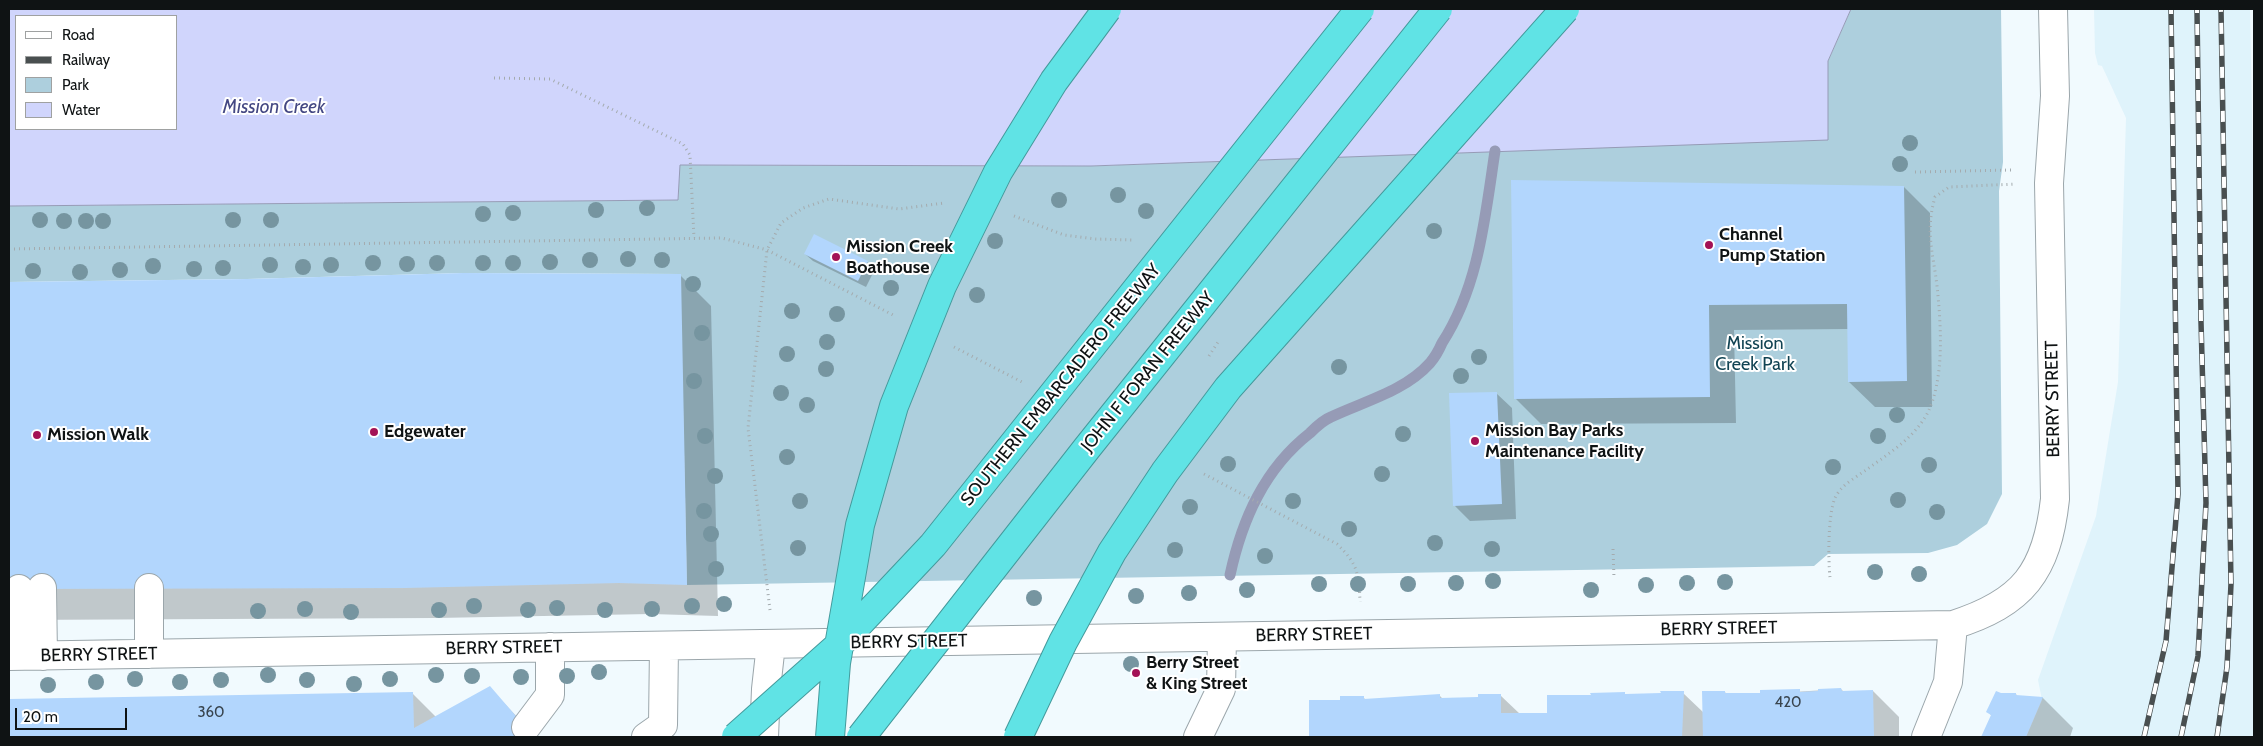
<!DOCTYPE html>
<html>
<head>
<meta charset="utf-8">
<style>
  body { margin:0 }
  #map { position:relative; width:2263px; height:746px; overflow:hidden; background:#f1fafe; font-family:Cabin,sans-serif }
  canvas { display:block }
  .frame { position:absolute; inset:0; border:10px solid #0f1314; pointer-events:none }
  .legend { position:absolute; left:15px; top:15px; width:162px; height:115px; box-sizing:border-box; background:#fff; border:1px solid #9fa1a1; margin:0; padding:6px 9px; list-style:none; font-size:15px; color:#0f1314 }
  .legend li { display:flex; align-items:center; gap:10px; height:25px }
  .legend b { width:25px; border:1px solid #9fa1a1 }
  .scale { position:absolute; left:15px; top:708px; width:112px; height:22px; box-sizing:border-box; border:2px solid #0f1314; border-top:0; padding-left:6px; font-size:15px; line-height:18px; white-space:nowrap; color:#0f1314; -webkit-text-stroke:4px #fff; paint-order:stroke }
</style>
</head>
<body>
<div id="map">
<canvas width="2263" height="746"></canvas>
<div class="frame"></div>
<ul class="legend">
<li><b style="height:6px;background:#fff"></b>Road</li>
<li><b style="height:6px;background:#494f50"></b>Railway</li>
<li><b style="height:14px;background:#adcfdd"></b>Park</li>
<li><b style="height:14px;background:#d0d5fc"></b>Water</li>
</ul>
<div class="scale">20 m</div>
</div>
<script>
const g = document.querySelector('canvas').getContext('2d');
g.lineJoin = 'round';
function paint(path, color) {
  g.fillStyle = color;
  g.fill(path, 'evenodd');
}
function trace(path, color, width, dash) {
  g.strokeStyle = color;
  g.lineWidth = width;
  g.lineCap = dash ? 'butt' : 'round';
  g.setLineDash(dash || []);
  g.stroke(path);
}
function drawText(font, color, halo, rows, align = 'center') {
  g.font = font + ' Cabin,sans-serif';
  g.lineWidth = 4;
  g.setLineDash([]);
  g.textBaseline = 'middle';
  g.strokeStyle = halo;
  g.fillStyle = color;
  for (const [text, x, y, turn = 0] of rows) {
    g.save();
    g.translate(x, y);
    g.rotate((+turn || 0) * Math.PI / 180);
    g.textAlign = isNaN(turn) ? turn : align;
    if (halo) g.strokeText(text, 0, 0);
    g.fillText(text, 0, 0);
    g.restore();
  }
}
paint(new Path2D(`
  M 2094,9 L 2250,9 L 2254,217 L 2253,737 L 2026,737 L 2042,700 L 2038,680 L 2096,516 L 2118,382 L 2126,118 L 2102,66 L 2098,65 L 2095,53 Z`), '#dff3fb');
paint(new Path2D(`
  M 1851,9 L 2001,9 L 2003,162 L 1999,191 L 2002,494 L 1987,524 L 1957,545 L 1928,553 L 1828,554 L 1814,566 L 687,585 L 680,274 L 463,273 L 247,279 L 9,282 L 9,206 L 678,200 L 679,165 L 1091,166 L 1828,139 L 1828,61 Z`), '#adcfdd');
const water = new Path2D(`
  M 9,9 L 1851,9 L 1828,61 L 1828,140 L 1091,166 L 680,165 L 678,200 L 9,206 ZM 16,16 L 176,16 L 176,129 L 16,129 Z`);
paint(water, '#d0d5fc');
trace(water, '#969bb6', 1);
paint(new Path2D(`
  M 1904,187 L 1930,213 L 1932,407 L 1875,407 L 1849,382 L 1849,329 L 1734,330 L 1736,423 L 1541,424 L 1515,398 Z
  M 805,254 L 867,262 L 875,269 L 866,287 L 813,261 Z
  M 680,275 L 711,306 L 718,616 L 651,614 L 436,618 L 9,620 L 9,284 Z
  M 1496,393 L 1512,408 L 1516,519 L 1470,521 L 1455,506 Z
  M 490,688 L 536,737 L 9,737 L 9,700 L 413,694 L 436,717 Z
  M 1841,689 L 1844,692 L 1873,691 L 1899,717 L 1899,737 L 1310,737 L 1310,701 L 1341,701 L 1363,697 L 1366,700 L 1440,696 L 1443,699 L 1479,698 L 1500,695 L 1520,714 L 1548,714 L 1683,693 L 1704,713 L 1725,692 L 1727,695 L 1761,694 Z
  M 2016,694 L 2018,697 L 2042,697 L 2073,728 L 2070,737 L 1982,737 L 1992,716 L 1988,712 Z`), '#0003');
trace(new Path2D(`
  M 1230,575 C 1242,520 1264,469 1310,433 C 1316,427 1323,420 1331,417 C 1365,401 1405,391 1430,363 C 1435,357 1439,350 1442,343 C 1479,286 1485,217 1495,151`), '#969bb6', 11);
paint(new Path2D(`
  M 1511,180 L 1904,186 L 1907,381 L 1848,382 L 1847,304 L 1709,305 L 1710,397 L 1514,399 Z
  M 814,234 L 868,261 L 858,281 L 804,254 Z
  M 463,273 L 681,274 L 687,585 L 619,583 L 404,588 L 9,589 L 9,282 L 247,279 Z
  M 1497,392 L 1502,504 L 1453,506 L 1449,393 Z
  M 490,686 L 534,737 L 9,737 L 9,699 L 413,692 L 414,728 Z
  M 1841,688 L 1842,691 L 1873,690 L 1874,737 L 1703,737 L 1702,691 L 1725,691 L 1725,693 L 1760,693 L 1760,690 L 1800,689 L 1800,692 L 1818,691 L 1818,689 Z
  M 1660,691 L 1684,691 L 1682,737 L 1309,737 L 1309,700 L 1340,700 L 1340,696 L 1364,696 L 1364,699 L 1440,694 L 1440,698 L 1478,697 L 1478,694 L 1501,694 L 1501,713 L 1547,713 L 1547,695 L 1591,695 L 1590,693 L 1625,692 L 1625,694 L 1661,693 Z
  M 1996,691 L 2001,693 L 2016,693 L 2016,695 L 2043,697 L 2026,737 L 1981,737 L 1991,715 L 1986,712 Z`), '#b2d6fd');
const minor = new Path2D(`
  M 42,588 L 43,656
  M 149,588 L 149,654
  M 19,589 L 21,656
  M 9,656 L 1953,625 C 2023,603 2047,572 2055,499 L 2049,183 L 2055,96 L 2053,9
  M 526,727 L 550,695 L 550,647
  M 646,737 L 663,725 L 664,646
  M 764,737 L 766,689 L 771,644
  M 1198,737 L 1221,689 L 1222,637
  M 1926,737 L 1948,682 L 1953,625`);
trace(minor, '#9ba6ab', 30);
trace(new Path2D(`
  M 494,78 L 550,79 L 683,144 L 690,155 L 694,238
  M 1915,172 L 2012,170
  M 1014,216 L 1064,235 L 1096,239 L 1134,240
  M 9,249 L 722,238 L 767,250 L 895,316
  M 954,347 L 1022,382
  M 1209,356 L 1218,342
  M 1204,474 L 1337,544 C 1358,564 1359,574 1360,602
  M 1613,549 L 1614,578
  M 1830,577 C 1828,559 1828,514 1835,498 C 1841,485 1855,478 1866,470 C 1888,454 1913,439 1927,414 C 1945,379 1941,324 1937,286 C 1933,252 1925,232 1935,197 L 1949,187 L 2016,184
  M 770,610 L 748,428 L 767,250 L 781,223 L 803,208 L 829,199 L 899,209 L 944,203`), '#a4abae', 3, [1, 4]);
trace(minor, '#fff', 28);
const rail = new Path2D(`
  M 2144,737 L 2166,641 L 2178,494 L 2171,9
  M 2181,737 L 2198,656 L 2206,503 L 2201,322 L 2197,9
  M 2217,737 L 2227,667 L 2231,584 L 2221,9`);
trace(rail, '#494f50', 5.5);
trace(rail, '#fff', 4, [11]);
const highwayBridge = new Path2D(`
  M 736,737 L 835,649 L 933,545 L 1360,9
  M 830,737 L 836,663 L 860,525 L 894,406 L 942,286 L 998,172 L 1054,81 L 1107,9
  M 861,737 L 1087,448 L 1438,9
  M 1018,737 L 1063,642 L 1112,552 L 1165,472 L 1228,388 L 1565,9`);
trace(highwayBridge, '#449a9c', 30, []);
trace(highwayBridge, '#60e3e5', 28);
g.fillStyle = '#7695a0';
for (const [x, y] of [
  [1910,143],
  [1900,164],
  [1118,195],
  [1059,200],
  [647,208],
  [596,210],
  [1146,211],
  [513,213],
  [483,214],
  [40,220],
  [233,220],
  [271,220],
  [64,221],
  [86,221],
  [103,221],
  [1434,231],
  [995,241],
  [628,259],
  [590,260],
  [662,260],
  [550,262],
  [373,263],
  [437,263],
  [483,263],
  [513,263],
  [407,264],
  [270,265],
  [331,265],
  [153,266],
  [303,267],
  [223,268],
  [194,269],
  [120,270],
  [33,271],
  [80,272],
  [693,284],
  [891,288],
  [977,295],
  [792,311],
  [837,314],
  [702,333],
  [827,342],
  [787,354],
  [1479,357],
  [1339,367],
  [826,369],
  [1461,376],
  [694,381],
  [781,393],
  [807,405],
  [1897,415],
  [1403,434],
  [705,436],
  [1878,436],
  [787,457],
  [1228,464],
  [1929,465],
  [1833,467],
  [1382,474],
  [715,476],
  [1898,500],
  [800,501],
  [1293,501],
  [1190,507],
  [704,511],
  [1937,512],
  [1349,529],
  [711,534],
  [1435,543],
  [798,548],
  [1492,549],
  [1175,550],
  [1265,556],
  [716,569],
  [1875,572],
  [1919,574],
  [1493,581],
  [1725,582],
  [1456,583],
  [1687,583],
  [1319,584],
  [1358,584],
  [1408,584],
  [1646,585],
  [1247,590],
  [1591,590],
  [1189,593],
  [1136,596],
  [1034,598],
  [724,604],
  [474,606],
  [692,606],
  [557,608],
  [305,609],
  [652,609],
  [439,610],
  [528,610],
  [605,610],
  [258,611],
  [351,612],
  [1131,664],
  [599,672],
  [268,675],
  [436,675],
  [472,676],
  [567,676],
  [521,677],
  [135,679],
  [390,679],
  [221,680],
  [307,680],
  [96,682],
  [180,682],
  [354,684],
  [48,685]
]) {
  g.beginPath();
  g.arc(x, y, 8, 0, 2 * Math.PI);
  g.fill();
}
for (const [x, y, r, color] of [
  [1709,245,5,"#a31256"],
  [836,257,5,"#a31256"],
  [374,432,5,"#a31256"],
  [37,435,5,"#a31256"],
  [1475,441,5,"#a31256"],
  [1136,673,5,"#a31256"]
]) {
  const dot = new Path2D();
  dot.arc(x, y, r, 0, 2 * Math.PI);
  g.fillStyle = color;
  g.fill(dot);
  trace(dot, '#fff', 2);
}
drawText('15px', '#38444e', null, [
  ["420",1788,703],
  ["360",211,713]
]);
drawText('bold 18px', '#0f1314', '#fff', [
  ["Channel",1719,235],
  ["Pump Station",1719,256],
  ["Mission Creek",846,247],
  ["Boathouse",846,268],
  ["Mission Bay Parks",1485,431],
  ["Maintenance Facility",1485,452],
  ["Edgewater",384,432],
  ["Mission Walk",47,435],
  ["Berry Street",1146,663],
  ["& King Street",1146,684]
], 'left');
drawText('18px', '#114353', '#fff', [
  ["Mission",1755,344],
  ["Creek Park",1755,365]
]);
drawText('18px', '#0f1314', '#fff', [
  ["JOHN F FORAN FREEWAY",1148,372,-51],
  ["SOUTHERN EMBARCADERO FREEWAY",1061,385,-51],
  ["BERRY STREET",2053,399,-91],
  ["BERRY STREET",1719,629,-1],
  ["BERRY STREET",1314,635,-1],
  ["BERRY STREET",909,642,-1],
  ["BERRY STREET",504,648,-1],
  ["BERRY STREET",99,655,-1]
]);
drawText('italic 19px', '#444883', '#fff', [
  ["Mission Creek",274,107]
]);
</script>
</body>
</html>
